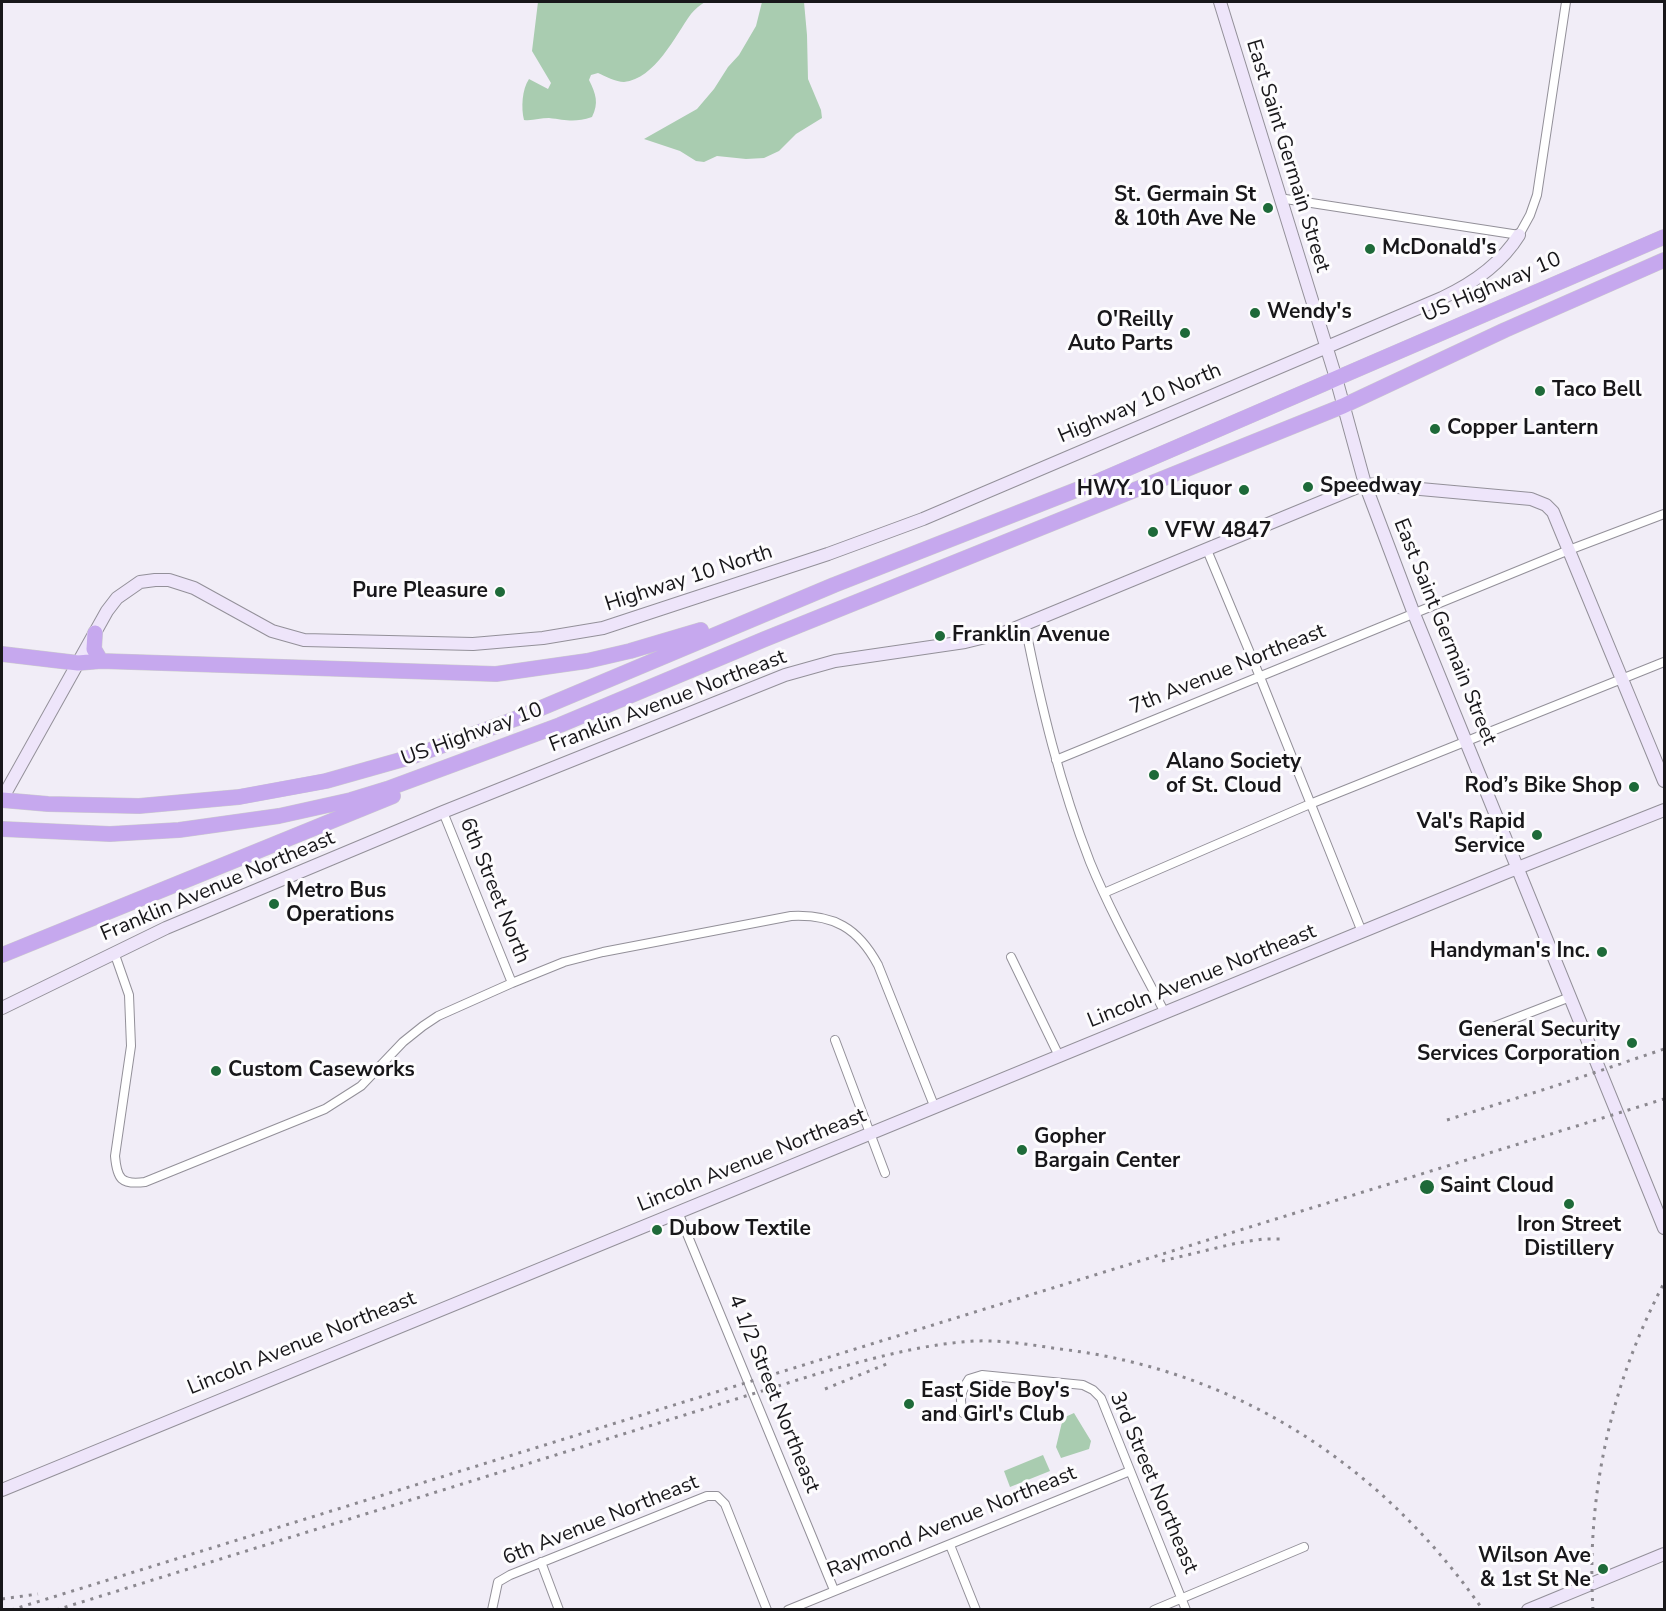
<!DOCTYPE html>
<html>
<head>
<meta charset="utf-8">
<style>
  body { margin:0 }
  #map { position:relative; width:1666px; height:1611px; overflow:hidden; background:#f1edf7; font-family:"Nunito Sans",sans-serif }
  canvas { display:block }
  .frame { position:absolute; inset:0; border:3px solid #18171a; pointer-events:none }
</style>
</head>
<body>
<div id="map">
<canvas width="1666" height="1611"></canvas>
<div class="frame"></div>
</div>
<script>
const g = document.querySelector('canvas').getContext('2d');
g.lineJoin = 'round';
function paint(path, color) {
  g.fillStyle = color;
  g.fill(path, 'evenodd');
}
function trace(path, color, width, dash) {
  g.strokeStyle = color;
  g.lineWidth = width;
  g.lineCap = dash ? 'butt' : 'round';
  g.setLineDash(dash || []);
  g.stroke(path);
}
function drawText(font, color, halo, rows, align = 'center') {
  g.font = font + ' "Nunito Sans",sans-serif';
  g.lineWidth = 6;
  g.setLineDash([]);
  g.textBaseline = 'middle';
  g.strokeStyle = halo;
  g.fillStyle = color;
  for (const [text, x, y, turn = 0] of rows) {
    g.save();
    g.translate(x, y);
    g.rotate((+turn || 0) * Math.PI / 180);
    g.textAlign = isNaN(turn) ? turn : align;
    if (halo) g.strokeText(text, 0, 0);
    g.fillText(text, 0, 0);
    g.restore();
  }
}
paint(new Path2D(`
  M 538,2 L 705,2 C 700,5 695,9 691,14 C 675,36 655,79 624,82 C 616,82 605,76 598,73 L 591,75 L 589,80 C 596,94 599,103 592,117 C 574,123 566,120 549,118 C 540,118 533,121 524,120 C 521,108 522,89 529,79 L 548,89 L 551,83 L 532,51 Z
  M 762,2 L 804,2 L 807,35 L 808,79 L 821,110 L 822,118 L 796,134 L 779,151 L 764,158 L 746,159 L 717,156 L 704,162 L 696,161 L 680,151 L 644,139 L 697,109 L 714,89 L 728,67 L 739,55 L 756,26 Z
  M 1074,1413 L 1091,1441 L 1089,1449 L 1061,1458 L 1056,1447 L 1063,1418 Z
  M 1043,1455 L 1050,1471 L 1010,1487 L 1004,1471 Z`), '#a9ccb0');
const street = new Path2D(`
  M 1279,198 L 1519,235 L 1530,215 L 1537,195 L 1566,2
  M 1207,550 L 1260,677 L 1362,932
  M 1025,625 C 1041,706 1060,785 1090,862 C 1111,913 1139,963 1165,1013
  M 1056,760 L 1569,550 L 1664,514
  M 443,812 L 512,983
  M 1104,893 L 1310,804 L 1664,662
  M 114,952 L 129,995 L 131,1046 L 115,1156 C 117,1179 121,1185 145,1182 L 325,1109 L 361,1086 L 403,1042 L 423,1026 L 438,1016 L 512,983 L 564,962 L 603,952 L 791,916 C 834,914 858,928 878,965 L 935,1108
  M 1011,957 L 1059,1056
  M 1493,1027 L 1570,997
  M 835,1040 L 885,1173
  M 678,1212 L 834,1590
  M 963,1413 C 959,1399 961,1391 969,1379 L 982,1375 L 1083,1385 L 1093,1390 L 1101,1398 L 1186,1610
  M 950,1545 L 976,1610
  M 541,1562 L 559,1610
  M 492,1610 L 498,1582 L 510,1575 L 707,1496 L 717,1496 L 725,1504 L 767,1610
  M 788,1610 L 1130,1471
  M 1154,1610 L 1304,1547`);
const secondary = new Path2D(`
  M 1220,2 L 1336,378 L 1365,484 L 1414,614 L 1664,1228
  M 2,799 L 107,611 L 117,598 L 140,582 L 155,580 L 169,580 L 194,588 L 272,631 L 304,640 L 473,644 L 543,638 L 603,628 L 828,554 L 923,519 L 1442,298 C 1472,284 1501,264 1519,235
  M 2,1008 L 166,928 L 443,812 L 785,675 L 835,661 L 965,642 L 1006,632 L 1365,484 L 1531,499 L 1546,505 L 1553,512 L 1664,781
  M 2,1490 L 1505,873 L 1664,810
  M 1528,1610 L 1664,1554`);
const highway = new Path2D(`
  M 95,633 L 94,649 L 101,661
  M 2,654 L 78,663 L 101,661 L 496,674 L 587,661 L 630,651 L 701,630
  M 2,800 L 48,804 L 139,806 L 239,797 L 326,781 L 411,757 L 515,719 L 834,585 L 1094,483 L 1664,237
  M 2,829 L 110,834 L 179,830 L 279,816 L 351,800 L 387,789 L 560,725 L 765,639 L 1343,406 L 1505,330 L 1664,260
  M 2,955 L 393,796`);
trace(street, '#939099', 10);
trace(secondary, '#939099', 14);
trace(highway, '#cccccd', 16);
trace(street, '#fff', 8);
trace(secondary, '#eee5fa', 12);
trace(highway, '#c6a8ee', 15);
trace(new Path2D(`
  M 1447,1120 L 1555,1086 L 1664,1049
  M 1162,1261 L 1237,1243 L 1263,1239 L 1283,1239
  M 825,1389 L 889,1363
  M 2,1599 L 38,1594
  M 11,1610 L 1664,1099
  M 56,1610 L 820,1373 C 870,1359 922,1344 975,1341 C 1004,1340 1032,1345 1060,1349 C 1237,1370 1382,1465 1483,1610
  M 1593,1610 C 1586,1495 1611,1384 1664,1283`), '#8b888f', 3, [3, 6]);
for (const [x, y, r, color] of [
  [1268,208,6,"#1e6a39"],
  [1370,249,6,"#1e6a39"],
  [1255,313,6,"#1e6a39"],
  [1185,333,6,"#1e6a39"],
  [1540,391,6,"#1e6a39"],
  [1435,429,6,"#1e6a39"],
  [1308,487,6,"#1e6a39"],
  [1244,490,6,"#1e6a39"],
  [1153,532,6,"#1e6a39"],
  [500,592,6,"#1e6a39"],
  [940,636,6,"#1e6a39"],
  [1154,775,6,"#1e6a39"],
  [1634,787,6,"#1e6a39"],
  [1537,835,6,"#1e6a39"],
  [274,904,6,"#1e6a39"],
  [1602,952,6,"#1e6a39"],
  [1632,1043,6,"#1e6a39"],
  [216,1071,6,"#1e6a39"],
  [1022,1150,6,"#1e6a39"],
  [1427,1187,8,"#1e6a39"],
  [1569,1204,6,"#1e6a39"],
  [657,1230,6,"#1e6a39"],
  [909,1404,6,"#1e6a39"],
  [1603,1569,6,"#1e6a39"]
]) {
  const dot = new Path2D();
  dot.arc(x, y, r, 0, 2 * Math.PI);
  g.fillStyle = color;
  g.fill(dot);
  trace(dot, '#fdfcfe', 2);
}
drawText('21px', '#18171a', '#fdfcfe', [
  ["East Saint Germain Street",1287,156,73],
  ["US Highway 10",1492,288,-23],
  ["Highway 10 North",1140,404,-23],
  ["Highway 10 North",689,579,-18],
  ["East Saint Germain Street",1444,632,68],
  ["7th Avenue Northeast",1228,670,-22],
  ["Franklin Avenue Northeast",668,702,-21],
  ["US Highway 10",472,735,-20],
  ["Franklin Avenue Northeast",218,887,-23],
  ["6th Street North",494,891,68],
  ["Lincoln Avenue Northeast",1202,977,-22],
  ["Lincoln Avenue Northeast",752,1161,-22],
  ["Lincoln Avenue Northeast",302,1344,-22],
  ["4 1/2 Street Northeast",773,1394,68],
  ["3rd Street Northeast",1153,1483,67],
  ["6th Avenue Northeast",601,1521,-22],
  ["Raymond Avenue Northeast",952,1523,-22]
]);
drawText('bold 21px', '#18171a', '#fdfcfe', [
  ["St. Germain St",1256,196,"right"],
  ["& 10th Ave Ne",1256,220,"right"],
  ["McDonald's",1382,249],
  ["Wendy's",1267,313],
  ["O'Reilly",1173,321,"right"],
  ["Auto Parts",1173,345,"right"],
  ["Taco Bell",1552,391],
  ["Copper Lantern",1447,429],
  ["Speedway",1320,487],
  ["HWY. 10 Liquor",1232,490,"right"],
  ["VFW 4847",1165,532],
  ["Pure Pleasure",488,592,"right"],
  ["Franklin Avenue",952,636],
  ["Alano Society",1166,763],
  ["of St. Cloud",1166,787],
  ["Rod’s Bike Shop",1622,787,"right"],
  ["Val's Rapid",1525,823,"right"],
  ["Service",1525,847,"right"],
  ["Metro Bus",286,892],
  ["Operations",286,916],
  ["Handyman's Inc.",1590,952,"right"],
  ["General Security",1620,1031,"right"],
  ["Services Corporation",1620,1055,"right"],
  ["Custom Caseworks",228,1071],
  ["Gopher",1034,1138],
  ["Bargain Center",1034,1162],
  ["Saint Cloud",1440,1187],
  ["Iron Street",1569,1226,"center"],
  ["Distillery",1569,1250,"center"],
  ["Dubow Textile",669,1230],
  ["East Side Boy's",921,1392],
  ["and Girl's Club",921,1416],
  ["Wilson Ave",1591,1557,"right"],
  ["& 1st St Ne",1591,1581,"right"]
], 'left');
</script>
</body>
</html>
